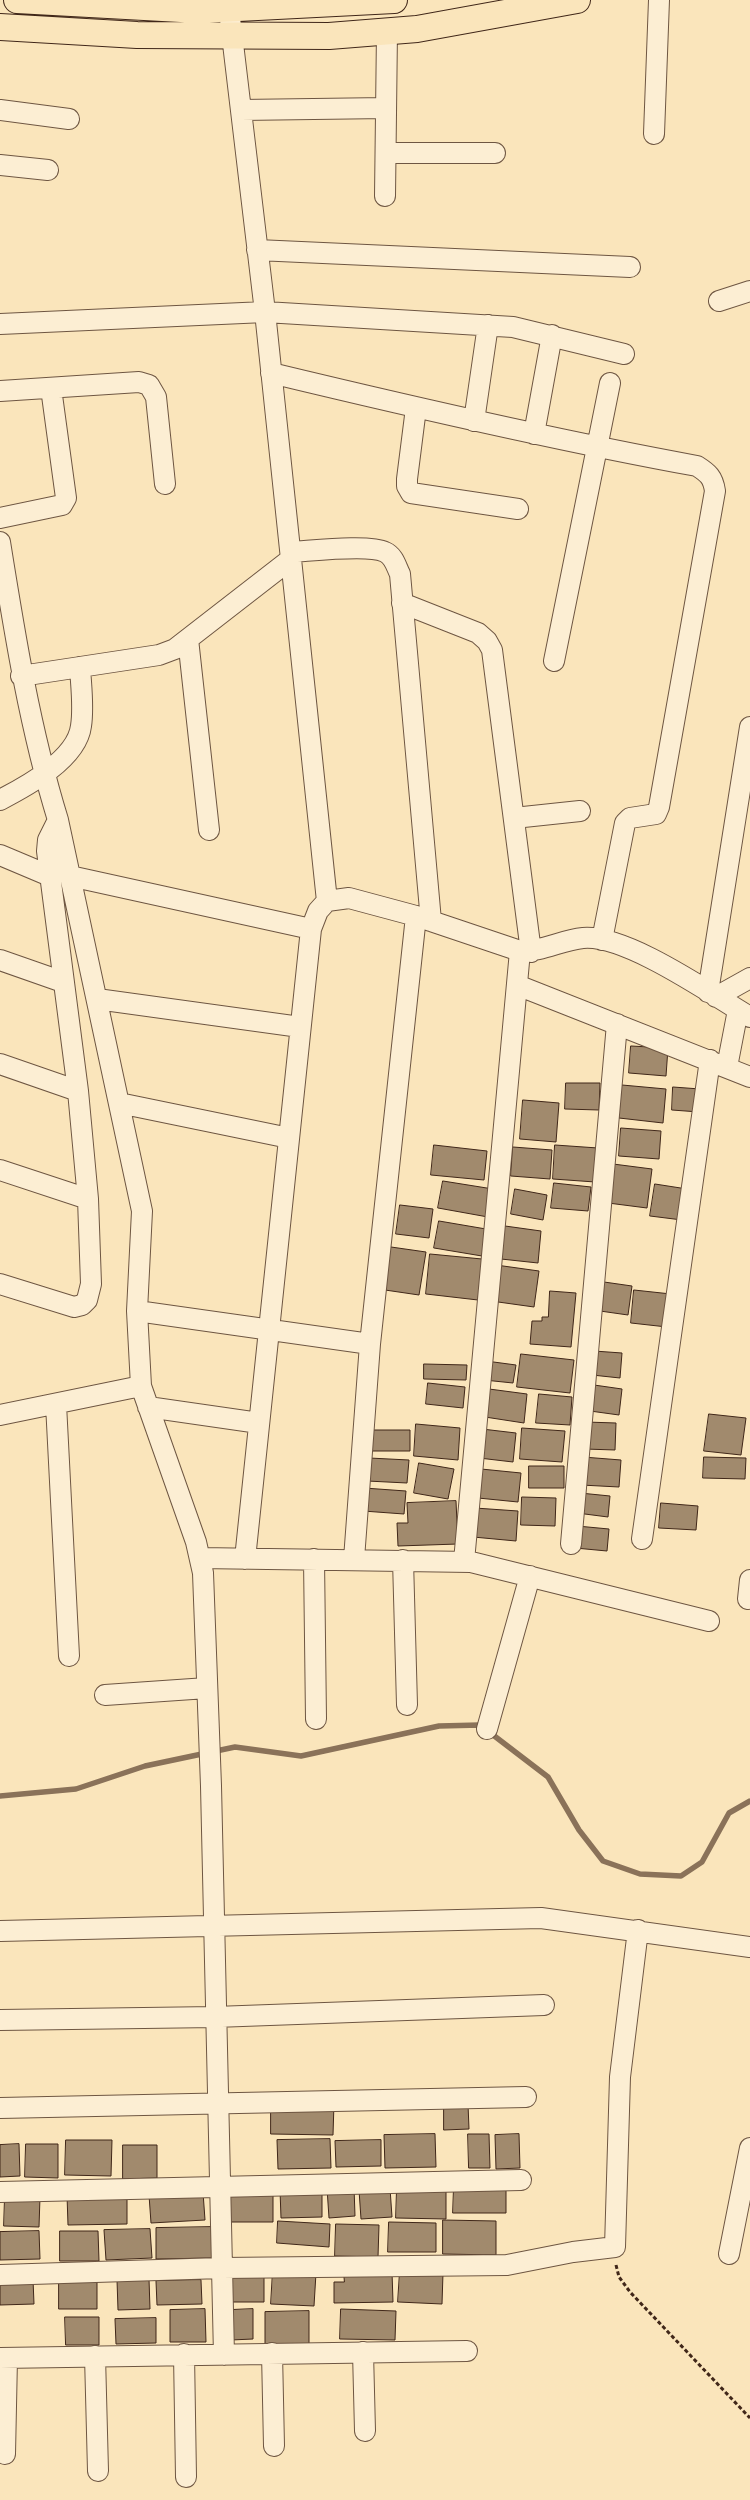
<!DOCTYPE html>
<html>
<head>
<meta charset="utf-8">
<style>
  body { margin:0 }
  canvas { display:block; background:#fae5bb }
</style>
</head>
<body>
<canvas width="750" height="2500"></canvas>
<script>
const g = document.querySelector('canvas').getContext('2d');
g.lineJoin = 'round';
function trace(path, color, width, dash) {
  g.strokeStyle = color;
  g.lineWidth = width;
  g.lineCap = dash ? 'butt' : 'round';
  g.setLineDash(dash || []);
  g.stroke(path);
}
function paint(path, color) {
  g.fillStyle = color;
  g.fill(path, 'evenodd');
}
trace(new Path2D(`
  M 0,1796 L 76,1789 L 145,1766 L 235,1747 L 301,1756 L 439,1726 L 480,1725 L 548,1777 L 579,1830 L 603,1861 L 640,1874 L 681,1876 L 702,1862 L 729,1813 L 750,1801`), '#8a7259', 5.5);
const building = new Path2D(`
  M 631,1046 L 668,1048 L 666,1076 L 629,1073 Z
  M 566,1083 L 600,1083 L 599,1110 L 565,1109 Z
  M 622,1085 L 666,1089 L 663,1123 L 619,1118 Z
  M 673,1087 L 700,1089 L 699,1112 L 672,1110 Z
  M 523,1100 L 559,1103 L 556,1142 L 520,1139 Z
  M 621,1128 L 661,1131 L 659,1159 L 619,1156 Z
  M 434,1145 L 487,1151 L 484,1180 L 431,1175 Z
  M 555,1145 L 598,1148 L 595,1182 L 553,1179 Z
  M 513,1147 L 552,1150 L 550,1179 L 511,1176 Z
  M 613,1164 L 652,1169 L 647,1208 L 608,1203 Z
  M 443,1181 L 493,1189 L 488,1217 L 438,1208 Z
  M 554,1183 L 591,1187 L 588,1211 L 551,1208 Z
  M 655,1184 L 687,1189 L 682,1220 L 650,1216 Z
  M 515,1189 L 547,1195 L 543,1220 L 511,1214 Z
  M 400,1205 L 433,1209 L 429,1238 L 396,1234 Z
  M 439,1221 L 486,1229 L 482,1256 L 434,1248 Z
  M 505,1226 L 541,1231 L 538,1263 L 501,1259 Z
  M 391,1247 L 426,1252 L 419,1295 L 385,1290 Z
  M 430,1254 L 482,1259 L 478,1300 L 426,1294 Z
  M 496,1265 L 539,1271 L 534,1307 L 491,1301 Z
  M 604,1282 L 632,1286 L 628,1315 L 600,1311 Z
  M 634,1290 L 671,1294 L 667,1327 L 631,1323 Z
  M 550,1291 L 576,1293 L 571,1347 L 530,1344 L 532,1321 L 542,1321 L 542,1317 L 548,1317 Z
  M 594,1351 L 622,1353 L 620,1378 L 592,1375 Z
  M 521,1354 L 574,1360 L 570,1393 L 517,1387 Z
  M 486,1361 L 516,1365 L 513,1383 L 484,1380 Z
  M 424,1364 L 467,1365 L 466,1380 L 424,1379 Z
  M 428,1383 L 465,1387 L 463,1408 L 426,1404 Z
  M 594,1385 L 622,1389 L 619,1415 L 590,1411 Z
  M 489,1389 L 527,1394 L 524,1423 L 485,1417 Z
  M 539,1394 L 572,1397 L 570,1425 L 536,1423 Z
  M 709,1414 L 746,1418 L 741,1455 L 704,1451 Z
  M 586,1422 L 616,1423 L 615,1450 L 585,1449 Z
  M 416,1424 L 460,1428 L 458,1460 L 414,1456 Z
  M 522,1428 L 565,1431 L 562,1462 L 520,1459 Z
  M 482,1429 L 516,1433 L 513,1462 L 479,1458 Z
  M 370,1430 L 410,1430 L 410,1451 L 370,1451 Z
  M 583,1457 L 621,1460 L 619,1487 L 581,1485 Z
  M 704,1457 L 746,1458 L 745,1479 L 703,1478 Z
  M 369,1458 L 409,1460 L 407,1483 L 367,1481 Z
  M 419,1463 L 454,1469 L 448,1499 L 414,1493 Z
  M 529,1466 L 564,1466 L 564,1488 L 529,1488 Z
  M 481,1469 L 521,1473 L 518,1502 L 478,1498 Z
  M 364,1488 L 406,1491 L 404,1514 L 363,1511 Z
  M 580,1493 L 610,1496 L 608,1517 L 577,1513 Z
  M 522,1497 L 556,1498 L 555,1526 L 521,1525 Z
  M 456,1501 L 458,1544 L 398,1546 L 397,1523 L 408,1523 L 407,1503 Z
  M 661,1503 L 698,1506 L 696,1530 L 659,1528 Z
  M 475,1508 L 518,1511 L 516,1541 L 473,1537 Z
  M 577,1526 L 609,1529 L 607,1551 L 575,1548 Z
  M 271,2103 L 334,2103 L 333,2135 L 271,2134 Z
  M 444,2104 L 468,2104 L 469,2129 L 444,2130 Z
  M 435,2134 L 436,2167 L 385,2168 L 384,2135 Z
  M 468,2134 L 489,2134 L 490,2168 L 469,2168 Z
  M 519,2134 L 520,2168 L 496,2169 L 495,2135 Z
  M 330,2139 L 331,2168 L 278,2169 L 277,2140 Z
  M 66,2140 L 112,2140 L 111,2176 L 65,2175 Z
  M 381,2140 L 381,2166 L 336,2167 L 335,2141 Z
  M 19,2144 L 20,2176 L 0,2177 L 0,2145 Z
  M 26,2144 L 58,2144 L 58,2178 L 25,2177 Z
  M 123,2145 L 157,2145 L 157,2178 L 123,2179 Z
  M 454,2186 L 506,2186 L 506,2213 L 453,2213 Z
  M 354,2187 L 355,2216 L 329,2218 L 327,2188 Z
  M 390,2188 L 392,2217 L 361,2219 L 359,2190 Z
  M 397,2188 L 446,2188 L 446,2219 L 396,2218 Z
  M 322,2189 L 322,2217 L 281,2218 L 280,2190 Z
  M 203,2192 L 205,2220 L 151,2223 L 149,2195 Z
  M 127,2194 L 127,2224 L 68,2225 L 67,2195 Z
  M 228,2194 L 273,2194 L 273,2222 L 228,2222 Z
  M 5,2196 L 40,2197 L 39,2227 L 4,2226 Z
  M 443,2220 L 496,2221 L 496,2255 L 443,2254 Z
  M 278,2221 L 330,2224 L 329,2247 L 277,2243 Z
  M 389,2222 L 436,2223 L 436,2252 L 388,2252 Z
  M 336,2224 L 379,2225 L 378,2257 L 335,2256 Z
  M 212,2227 L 212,2258 L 156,2259 L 156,2228 Z
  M 150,2229 L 152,2258 L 106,2260 L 104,2230 Z
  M 39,2231 L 40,2259 L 0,2260 L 0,2232 Z
  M 60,2231 L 98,2231 L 99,2261 L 60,2261 Z
  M 273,2270 L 316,2273 L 314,2306 L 271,2304 Z
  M 400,2271 L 443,2273 L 442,2304 L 398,2302 Z
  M 344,2272 L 392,2272 L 393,2302 L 334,2303 L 334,2282 L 344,2282 Z
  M 227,2273 L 264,2273 L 264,2302 L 228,2302 Z
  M 59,2278 L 97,2279 L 97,2309 L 59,2309 Z
  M 33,2279 L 34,2304 L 0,2305 L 0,2281 Z
  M 149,2279 L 150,2309 L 118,2310 L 117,2280 Z
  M 201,2280 L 202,2304 L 157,2305 L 156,2281 Z
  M 205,2309 L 206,2342 L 170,2342 L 170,2310 Z
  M 253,2309 L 253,2339 L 231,2340 L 231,2310 Z
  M 341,2309 L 396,2311 L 395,2340 L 340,2339 Z
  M 309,2311 L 309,2345 L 265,2346 L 265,2312 Z
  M 65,2317 L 99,2317 L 99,2345 L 66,2345 Z
  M 156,2318 L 156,2343 L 116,2344 L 115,2319 Z`);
paint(building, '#a18a6d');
trace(building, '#402719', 1);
const minor = new Path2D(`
  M 229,10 L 265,312 L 327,901
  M 0,110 L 69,119
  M 241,110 L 386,108
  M 654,134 L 659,0
  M 386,153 L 495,153
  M 0,165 L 48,170
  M 385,196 L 387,31
  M 257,250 L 630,267
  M 719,301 L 750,291
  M 0,324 L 265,312 L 513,327 L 624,354
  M 271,373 C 412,407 554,440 697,466 C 708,473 713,477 715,491 L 659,807 L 656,814 L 630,818 L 625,823 L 602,940
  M 0,391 L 139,382 L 149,385 L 156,397 L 165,484
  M 416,408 L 407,479 L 407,486 L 411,493 L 518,509
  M 474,421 L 488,325
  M 534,434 L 552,335
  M 0,518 L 62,505 L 66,498 L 51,388
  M 0,542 C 15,636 30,729 58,820 L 142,1211 L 137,1311 L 141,1386 L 196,1542 L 203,1573 L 211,1786 L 224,2355
  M 291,552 C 311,551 369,544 385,552 C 394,556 396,566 400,574 L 431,921
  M 402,603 L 478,633 L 487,641 L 492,650 L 531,952
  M 188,639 L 209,830
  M 554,661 L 610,383
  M 21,676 L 159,655 L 175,649 L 291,559
  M 0,800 C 27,786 77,759 81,726 C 84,707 81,686 80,667
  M 514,818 L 580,811
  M 0,855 L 50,876
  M 70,876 L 311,929
  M 0,960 L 63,982
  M 517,985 L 750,1077
  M 708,992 L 750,727
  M 716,997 L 750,978
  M 97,999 L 300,1027
  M 0,1064 L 78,1091
  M 727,1067 L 738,1010
  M 119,1103 L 289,1138
  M 0,1170 L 88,1199
  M 0,1284 L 74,1307 L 82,1305 L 87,1300 L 91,1284 L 88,1199 L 78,1091 L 47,851 L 48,840 L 58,820
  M 137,1311 L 370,1344
  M 56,1404 L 69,1656
  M 148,1407 L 259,1423
  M 0,1415 L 141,1386
  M 642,1539 L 710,1060
  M 571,1544 L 617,1024
  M 200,1558 L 471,1562 L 709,1621
  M 245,1559 L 311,929 L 318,911 L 327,901 L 349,898 L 416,916 L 520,951 C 542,952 561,940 583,938 C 626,934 711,994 750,1017
  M 314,1559 L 316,1719
  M 354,1559 L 370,1344 L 416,916
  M 403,1560 L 407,1705
  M 464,1561 L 520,951
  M 748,1599 L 750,1580
  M 105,1695 L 207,1688
  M 487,1729 L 530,1576
  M 0,1931 L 541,1918 L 750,1947
  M 0,2020 L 215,2017 L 544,2005
  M 0,2108 L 526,2097
  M 0,2192 L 521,2180
  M 729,2254 L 750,2148
  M 0,2275 L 222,2268 L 507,2265 L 573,2252 L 615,2247 L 620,2077 L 638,1930
  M 363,2352 L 365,2431
  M 272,2353 L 274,2446
  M 184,2354 L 186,2477
  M 95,2356 L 98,2471
  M 0,2358 L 467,2351
  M 5,2454 L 7,2358`);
const major = new Path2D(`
  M 17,0 L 199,10 L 394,0
  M 0,27 L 137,35 L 329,36 L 417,29 L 577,0`);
trace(minor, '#6e5642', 22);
trace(major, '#402719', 28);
trace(new Path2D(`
  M 616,2265 L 619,2277 L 630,2292 L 750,2418`), '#402719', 3, [4, 2.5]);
trace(minor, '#fceed3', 20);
trace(major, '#fae5bb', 26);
</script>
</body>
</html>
